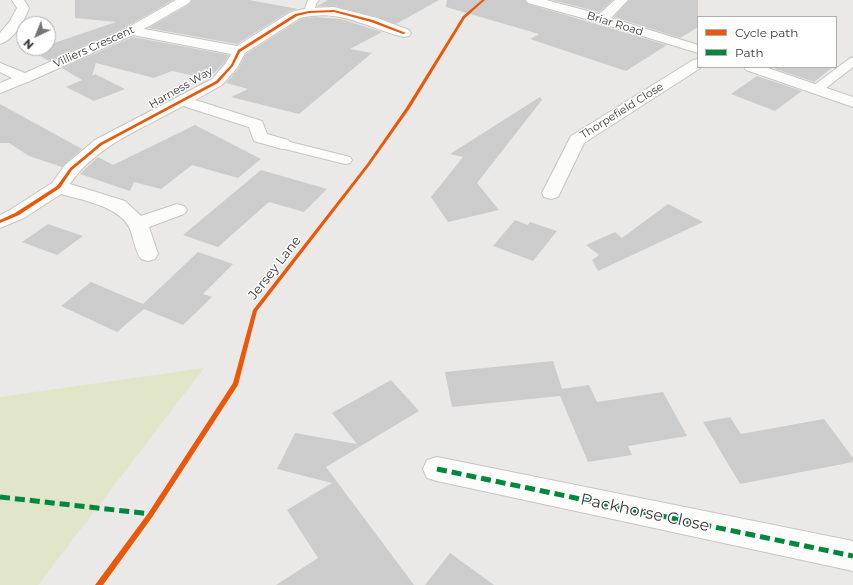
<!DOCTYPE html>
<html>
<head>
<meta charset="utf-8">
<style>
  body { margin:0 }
  #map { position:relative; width:853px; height:585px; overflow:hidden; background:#ebe9e7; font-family:Montserrat,sans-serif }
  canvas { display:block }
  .legend { position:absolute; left:697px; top:16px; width:140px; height:52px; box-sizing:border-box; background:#fff; border:1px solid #afafae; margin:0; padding:5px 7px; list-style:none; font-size:12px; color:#383735 }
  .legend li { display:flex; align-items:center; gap:8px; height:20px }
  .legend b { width:20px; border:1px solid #afafae }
  .north { position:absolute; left:16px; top:16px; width:40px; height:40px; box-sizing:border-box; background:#fff; border:1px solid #afafae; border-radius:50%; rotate:223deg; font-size:11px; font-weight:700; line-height:16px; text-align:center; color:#383735 }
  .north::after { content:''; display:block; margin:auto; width:14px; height:18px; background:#777573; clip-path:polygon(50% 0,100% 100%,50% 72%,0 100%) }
</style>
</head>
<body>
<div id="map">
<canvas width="853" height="585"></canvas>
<ul class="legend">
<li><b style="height:5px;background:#e8590c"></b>Cycle path</li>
<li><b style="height:5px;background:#00873e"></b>Path</li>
</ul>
<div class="north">N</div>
</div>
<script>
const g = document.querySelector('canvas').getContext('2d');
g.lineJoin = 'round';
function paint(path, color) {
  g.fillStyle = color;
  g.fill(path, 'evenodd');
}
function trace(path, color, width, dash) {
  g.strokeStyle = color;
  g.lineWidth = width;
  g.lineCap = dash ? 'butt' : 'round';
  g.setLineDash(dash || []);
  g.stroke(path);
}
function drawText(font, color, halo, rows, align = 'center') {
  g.font = font + ' Montserrat,sans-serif';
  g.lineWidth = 3;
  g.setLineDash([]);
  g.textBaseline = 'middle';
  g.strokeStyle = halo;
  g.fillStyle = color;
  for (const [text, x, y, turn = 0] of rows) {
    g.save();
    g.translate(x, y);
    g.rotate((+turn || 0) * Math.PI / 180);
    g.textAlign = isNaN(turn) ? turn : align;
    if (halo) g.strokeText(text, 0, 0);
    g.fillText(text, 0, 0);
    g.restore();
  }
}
paint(new Path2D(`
  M 204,368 L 38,585 L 0,585 L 0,397 Z`), '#e0e6c7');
paint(new Path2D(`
  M 75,0 L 173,0 L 126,27 L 49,61 L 31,51 L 40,48 L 48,48 L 48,45 L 116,22 L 75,18 Z
  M 192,0 L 249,0 L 298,9 L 290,11 L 237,44 L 148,28 L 190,4 Z
  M 328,0 L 439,0 L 396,24 L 377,17 L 334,6 L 317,6 Z
  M 447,0 L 525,0 L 528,4 L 667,45 L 626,71 L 530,39 L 539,34 L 446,7 Z
  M 552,0 L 613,0 L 599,12 Z
  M 629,0 L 698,0 L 698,27 L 680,38 L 614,17 Z
  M 315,17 L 341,19 L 382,32 L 350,49 L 372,53 L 299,114 L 231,97 L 248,89 L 226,83 L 238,69 L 246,54 L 301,19 Z
  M 133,37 L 229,55 L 225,62 L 208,79 L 172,71 L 154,78 L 96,63 L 92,76 L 95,74 L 125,89 L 94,101 L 66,87 L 82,80 L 62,68 Z
  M 770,67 L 833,67 L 814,82 Z
  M 757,76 L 802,91 L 775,111 L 731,94 Z
  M 540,97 L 542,100 L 477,183 L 499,210 L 448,222 L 431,197 L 463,157 L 450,154 Z
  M 0,104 L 82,149 L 62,167 L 29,156 L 9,143 L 0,143 Z
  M 195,125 L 261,159 L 238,178 L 192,165 L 161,189 L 134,182 L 130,191 L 80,174 L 98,157 L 113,165 Z
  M 261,170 L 327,189 L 304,212 L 269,202 L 218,247 L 183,235 Z
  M 668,204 L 703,222 L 598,271 L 592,260 L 599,255 L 586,245 L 615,232 L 622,238 Z
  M 515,220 L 528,225 L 530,222 L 557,231 L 533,261 L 493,246 Z
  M 48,224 L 83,236 L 57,255 L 22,242 Z
  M 198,252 L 233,264 L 203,294 L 212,297 L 183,325 L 144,309 L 117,332 L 61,306 L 91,282 L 143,304 Z
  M 553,361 L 562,389 L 589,385 L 597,402 L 663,392 L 687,436 L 628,446 L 632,455 L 588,462 L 560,396 L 452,407 L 445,372 Z
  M 391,380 L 419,411 L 326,467 L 414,585 L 276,585 L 318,558 L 287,510 L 332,483 L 277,469 L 295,433 L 357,444 L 332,413 Z
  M 730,417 L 741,434 L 824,419 L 853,458 L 853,462 L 740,484 L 703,422 Z
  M 450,553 L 494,585 L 425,585 Z`), '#cdcccc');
const service = new Path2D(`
  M 308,0 L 319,0 L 316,4 L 314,12 L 309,15 L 304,12 Z
  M 853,57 L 853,67 L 821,92 L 813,92 L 811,89 L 813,86 L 849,59 Z
  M 282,140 L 350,157 L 352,160 L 350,163 L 345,164 L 277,147 L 275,144 L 277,141 Z`);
const minor = new Path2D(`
  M 12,0 L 24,0 L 29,8 C 24,21 14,40 0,44 L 0,33 L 10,21 L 17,8 Z
  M 176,0 L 191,0 L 189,3 L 144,29 L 237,46 L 291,12 L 309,8 L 334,7 L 377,18 L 409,30 L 411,33 L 409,36 L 404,37 C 366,28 342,8 300,18 L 245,53 L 237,68 L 222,85 L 195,100 L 262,121 L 267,134 L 288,140 L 291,144 L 288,148 L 282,149 L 254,141 L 249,127 L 183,106 C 144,128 95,146 70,184 L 125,201 L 141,216 L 177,204 L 184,206 L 187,210 L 184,214 L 149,227 L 158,254 L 155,259 L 148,261 L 141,259 C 134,249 134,237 129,227 C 118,206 82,200 61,194 L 24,218 L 0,228 L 0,215 L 10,210 L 52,183 L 65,165 L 95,140 L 212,79 L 226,63 L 231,54 L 133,35 L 30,81 L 0,93 L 0,83 L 12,78 L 0,72 L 0,63 L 25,73 L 127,28 Z
  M 526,0 L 546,0 L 599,14 L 615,0 L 628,0 L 611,18 L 698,45 L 698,53 L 597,22 L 528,3 Z
  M 698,59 L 698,67 L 702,67 L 584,143 L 558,197 L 551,199 L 544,197 L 542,193 L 571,136 L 693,60 Z
  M 744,67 L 765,67 L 853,97 L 853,107 L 746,70 Z
  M 437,457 L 853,541 L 853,571 L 437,481 L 427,478 L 423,469 L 427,460 Z`);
trace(service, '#c6c5c3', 2);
trace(minor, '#c6c5c3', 2);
paint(service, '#fcfcfb');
paint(minor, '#fcfcfb');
trace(new Path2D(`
  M 437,469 L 853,556
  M 0,497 L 151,514`), '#00873e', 5, [10, 5]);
paint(new Path2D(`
  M 482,0 L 485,0 L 465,18 L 410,108 L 369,166 L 257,311 L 238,385 L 153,516 L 103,585 L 95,585 L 149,512 L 233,383 L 253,310 L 367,164 L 406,108 L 463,16 Z
  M 334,10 L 373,20 L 406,33 L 403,34 L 371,22 L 334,12 L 309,13 L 297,16 L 240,52 L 233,66 L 218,83 L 102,145 L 72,170 L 60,188 L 19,215 L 0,223 L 0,220 L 15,213 L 57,186 L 70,168 L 100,143 L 216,81 L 231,65 L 238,50 L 295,14 L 309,11 Z`), '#e8590c');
drawText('11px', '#383735', '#fff', [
  ["Briar Road",615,24,17],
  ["Villiers Crescent",94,47,-24],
  ["Harness Way",181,88,-30],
  ["Thorpefield Close",622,111,-32]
]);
drawText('13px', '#383735', '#fff', [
  ["Jersey Lane",275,268,-52]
]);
drawText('16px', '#383735', '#fff', [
  ["Packhorse Close",645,513,12]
]);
</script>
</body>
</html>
